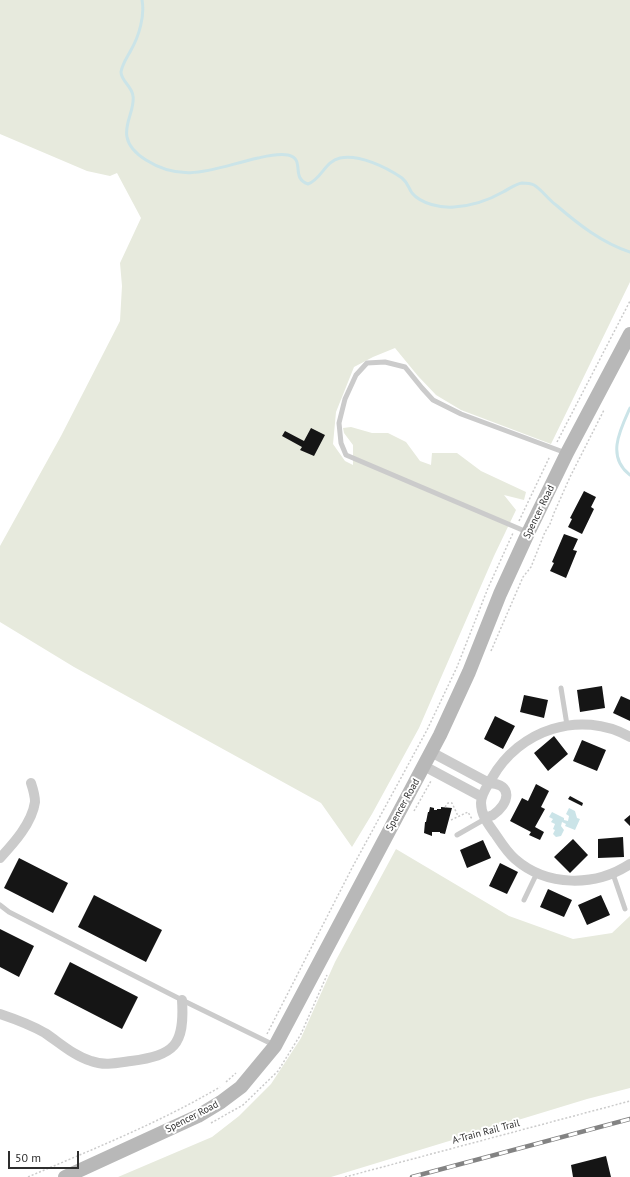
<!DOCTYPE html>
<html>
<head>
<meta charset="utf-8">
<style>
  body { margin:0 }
  #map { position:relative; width:630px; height:1177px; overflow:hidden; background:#fff; font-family:"PT Sans",sans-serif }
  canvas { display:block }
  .scale { position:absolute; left:8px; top:1151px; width:71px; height:18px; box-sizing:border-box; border:2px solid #2e2e2e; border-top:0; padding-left:5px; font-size:12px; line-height:14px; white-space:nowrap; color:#2e2e2e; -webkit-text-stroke:3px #fff; paint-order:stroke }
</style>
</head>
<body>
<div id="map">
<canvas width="630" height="1177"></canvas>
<div class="scale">50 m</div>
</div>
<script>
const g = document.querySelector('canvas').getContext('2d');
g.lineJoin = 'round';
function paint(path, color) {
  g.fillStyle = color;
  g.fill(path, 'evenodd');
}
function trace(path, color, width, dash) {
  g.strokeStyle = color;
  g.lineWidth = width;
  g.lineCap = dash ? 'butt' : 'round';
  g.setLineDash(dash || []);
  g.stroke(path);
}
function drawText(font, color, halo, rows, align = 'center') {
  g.font = font + ' "PT Sans",sans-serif';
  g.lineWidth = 4;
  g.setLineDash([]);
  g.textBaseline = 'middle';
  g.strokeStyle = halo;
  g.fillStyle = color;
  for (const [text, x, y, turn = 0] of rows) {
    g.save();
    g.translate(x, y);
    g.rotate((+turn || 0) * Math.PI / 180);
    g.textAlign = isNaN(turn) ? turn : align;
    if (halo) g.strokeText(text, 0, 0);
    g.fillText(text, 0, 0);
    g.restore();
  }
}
paint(new Path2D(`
  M 0,0 L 630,0 L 630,282 L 551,444 L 461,410 L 436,395 L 418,376 L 395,348 L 373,357 L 354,367 L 336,412 L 333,444 L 345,461 L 353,465 L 353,445 L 344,433 L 343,428 L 351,427 L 372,433 L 388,433 L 406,442 L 420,461 L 431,465 L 432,453 L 457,453 L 481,471 L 526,492 L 524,500 L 504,495 L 516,510 L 494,556 L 419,728 L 372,814 L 352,847 L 321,803 L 74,667 L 0,622 L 0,546 L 61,436 L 120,321 L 122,286 L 120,263 L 141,218 L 117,173 L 110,176 L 87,171 L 0,134 Z
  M 396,849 L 509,916 L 573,939 L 612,933 L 630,916 L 630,1088 L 587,1099 L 331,1177 L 118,1177 L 212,1137 L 239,1116 L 271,1084 L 301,1038 L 335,962 Z`), '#e7eadd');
paint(new Path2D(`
  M 569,808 L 575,811 L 577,818 L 580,819 L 575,830 L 565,826 L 566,824 L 562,822 L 561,826 L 564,830 L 561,836 L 556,837 L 553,834 L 555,830 L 553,829 L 555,824 L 551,822 L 553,819 L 549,817 L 552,812 L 564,818 L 564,820 L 568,821 L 569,816 L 566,814 Z`), '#cbe4e8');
trace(new Path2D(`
  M 142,0 C 145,16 139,36 131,50 C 128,56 122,64 121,72 C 121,81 132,86 133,96 C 135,110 124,123 127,137 C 129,148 138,155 146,160 C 185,185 217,167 258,158 C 267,156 278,153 288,155 C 306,159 290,178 308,184 C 321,180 325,161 340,158 C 359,154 386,167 402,178 C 408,183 408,187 412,193 C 421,204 441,208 454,207 C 470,206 489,200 503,192 C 509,189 515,184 522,183 C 526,183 530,183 534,185 C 541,189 549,200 556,205 C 578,224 602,243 630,252
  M 630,408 C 620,430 606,457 630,475`), '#cbe4e8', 3);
paint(new Path2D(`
  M 311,428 L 325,435 L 314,456 L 300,450 L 302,447 L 282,436 L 285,431 L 304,441 Z
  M 584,491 L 596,497 L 591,507 L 594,509 L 582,534 L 568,527 L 572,519 L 570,518 Z
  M 564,534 L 578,539 L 573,550 L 577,551 L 566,578 L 550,571 L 554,563 L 552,562 Z
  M 602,686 L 605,708 L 580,712 L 577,690 Z
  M 524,695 L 548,700 L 544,718 L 520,712 Z
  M 621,696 L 630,700 L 630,721 L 613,713 Z
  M 495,716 L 515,726 L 503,749 L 484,739 Z
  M 554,736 L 568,754 L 548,771 L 534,753 Z
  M 582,740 L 606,750 L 597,771 L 573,761 Z
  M 536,784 L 549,791 L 541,807 L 545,809 L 535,827 L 544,832 L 540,840 L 529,835 L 531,832 L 510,821 L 522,798 L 528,801 Z
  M 570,796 L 583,803 L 582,806 L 568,799 Z
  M 430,807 L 434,808 L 434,810 L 437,810 L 437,809 L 441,809 L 441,807 L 452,808 L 445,834 L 440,833 L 440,832 L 432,832 L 432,836 L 424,833 L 425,822 L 426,822 L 428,812 L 429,812 Z
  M 630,815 L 630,826 L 624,820 Z
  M 623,837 L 624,857 L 598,858 L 598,839 Z
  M 573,839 L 588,855 L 570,873 L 554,857 Z
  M 483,840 L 491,858 L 467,868 L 460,850 Z
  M 19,858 L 68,883 L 53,913 L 4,888 Z
  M 500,863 L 518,872 L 507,894 L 489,886 Z
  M 548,889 L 572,900 L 564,917 L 540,907 Z
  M 94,895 L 162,930 L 146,962 L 78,927 Z
  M 601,895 L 610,915 L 587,925 L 578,905 Z
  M 0,929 L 34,946 L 19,977 L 0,967 Z
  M 70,962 L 138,997 L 122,1029 L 54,994 Z
  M 606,1156 L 611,1177 L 573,1177 L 571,1165 Z`), '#151515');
trace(new Path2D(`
  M 557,442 L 630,301
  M 519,521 L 550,456
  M 491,651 L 523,577 L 531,567 L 545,532 L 550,524 L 554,513 L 570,477 L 604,410
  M 445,807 L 448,803 L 452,803 L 458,816
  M 414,811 L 431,781
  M 451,820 L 468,812 L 472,819
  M 267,1034 L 352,868 L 427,730 L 457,667 L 488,588 L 513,533
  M 226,1082 L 236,1073
  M 211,1123 L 243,1105 L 278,1071 L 301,1034 L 327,975
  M 28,1177 C 93,1149 159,1123 220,1087
  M 345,1177 L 630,1101`), '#cbcbcb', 1.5, [2, 2]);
trace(new Path2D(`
  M 527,532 L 346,455 L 341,443 L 339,423 L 345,399 L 356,375 L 367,363 L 385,362 L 405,367 L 422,388 L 433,400 L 461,414 L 566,453
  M 561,688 L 567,725
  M 457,835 L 485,819
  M 613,874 L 625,909
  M 524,900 L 537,873
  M 0,905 L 9,912 L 182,1000 L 274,1045`), '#cbcbcb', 5);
trace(new Path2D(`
  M 630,737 C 580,709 519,730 492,778 C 488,785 481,794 481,803 C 481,816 489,825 496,835 C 502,844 507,852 515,859 C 547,887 595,887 630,864
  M 431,752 L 489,783 C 514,784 509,804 493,815 C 491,816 487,817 485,819
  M 424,766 L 482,797
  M 0,858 C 14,843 32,823 35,802 C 35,797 33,789 31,783
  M 0,1014 C 15,1019 31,1025 45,1033 C 60,1043 74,1056 91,1061 C 104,1066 117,1063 131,1061 C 174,1055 185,1046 182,1000`), '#cbcbcb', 10);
trace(new Path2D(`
  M 65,1177 L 198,1116 L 221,1102 L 241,1087 L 275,1046 L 440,735 L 469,672 L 500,594 L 528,533 L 567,453 L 630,334`), '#b8b8b8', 14);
const rail = new Path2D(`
  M 412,1177 L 630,1119`);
trace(rail, '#838383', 4.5);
trace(rail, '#fff', 3, [9]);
drawText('10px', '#2e2e2e', '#fff', [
  ["Spencer Road",539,512,-64],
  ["Spencer Road",403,805,-61],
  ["Spencer Road",192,1117,-27],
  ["A-Train Rail Trail",486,1132,-15]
]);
</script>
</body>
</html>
